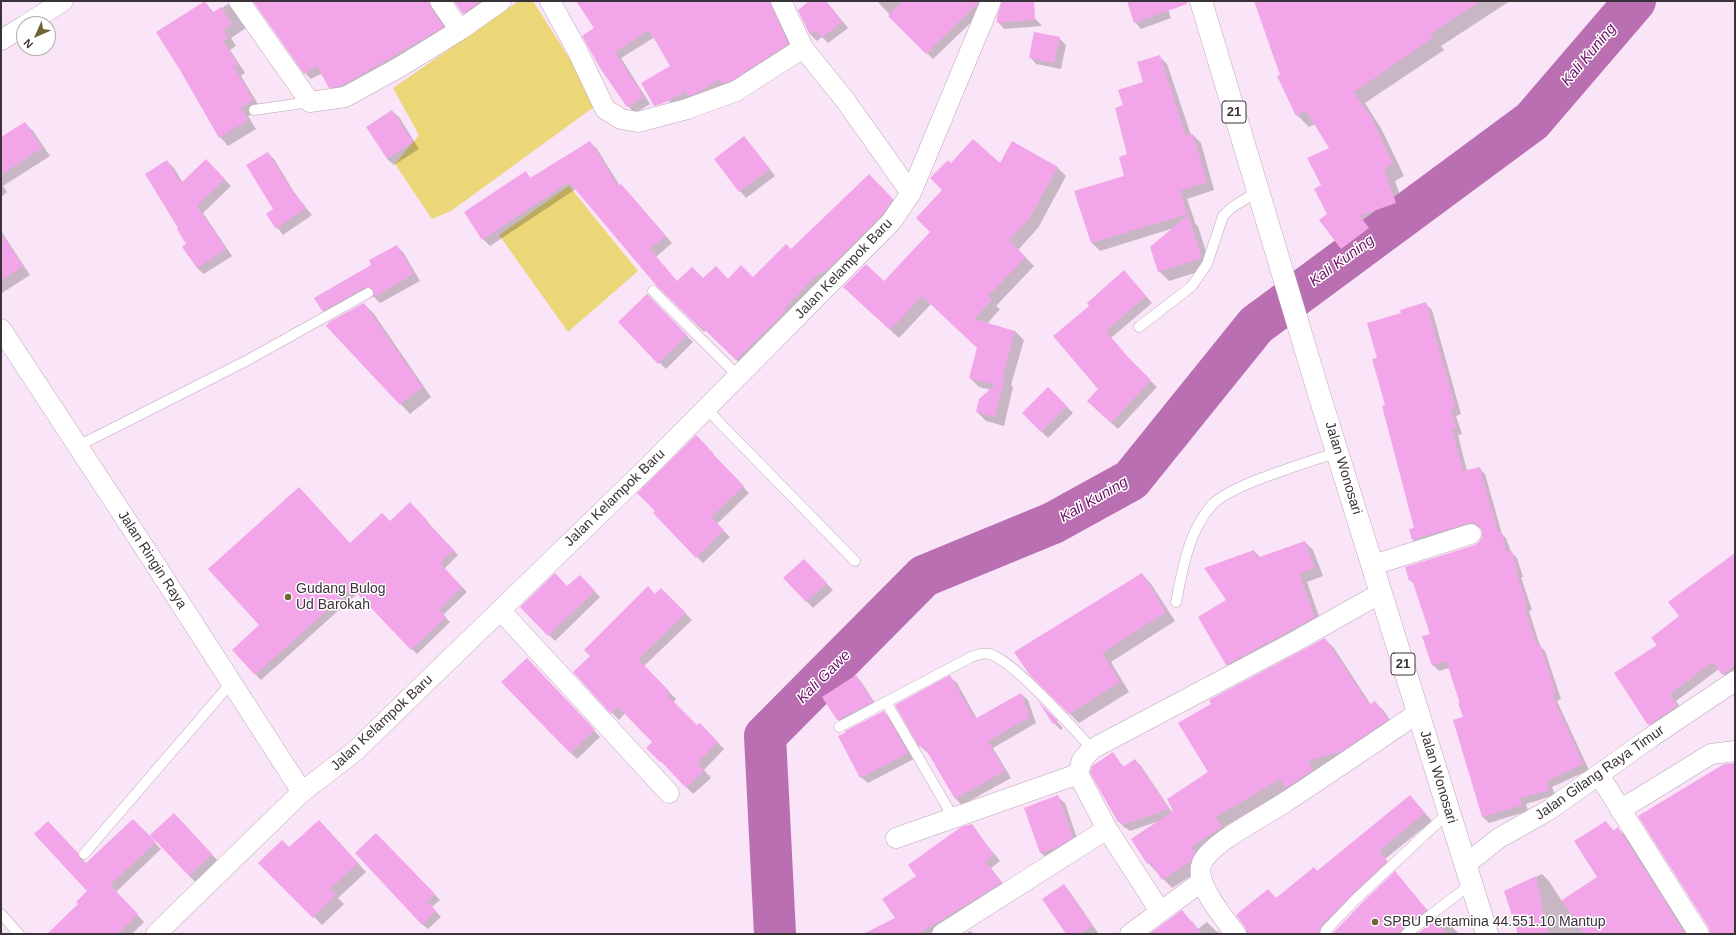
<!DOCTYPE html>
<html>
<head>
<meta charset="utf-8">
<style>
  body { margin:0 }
  #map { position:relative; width:1736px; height:935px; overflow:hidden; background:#fae4f7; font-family:Arial,sans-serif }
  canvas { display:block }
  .frame { position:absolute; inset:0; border:2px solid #3a3239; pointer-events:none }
  .north { position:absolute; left:16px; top:16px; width:40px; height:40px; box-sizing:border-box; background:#fff; border:1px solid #b0adb0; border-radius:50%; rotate:225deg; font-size:11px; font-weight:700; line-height:16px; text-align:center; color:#3a3239 }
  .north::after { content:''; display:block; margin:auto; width:14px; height:18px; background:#6e6431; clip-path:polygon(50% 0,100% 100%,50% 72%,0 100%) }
</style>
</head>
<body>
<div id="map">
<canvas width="1736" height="935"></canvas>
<div class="frame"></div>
<div class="north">N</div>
</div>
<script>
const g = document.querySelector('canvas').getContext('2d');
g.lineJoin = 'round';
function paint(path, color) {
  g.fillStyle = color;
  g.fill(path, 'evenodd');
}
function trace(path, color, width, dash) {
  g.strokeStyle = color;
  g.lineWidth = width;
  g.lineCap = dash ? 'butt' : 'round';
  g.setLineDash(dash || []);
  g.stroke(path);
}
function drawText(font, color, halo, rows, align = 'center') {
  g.font = font + ' Arial,sans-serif';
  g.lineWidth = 3;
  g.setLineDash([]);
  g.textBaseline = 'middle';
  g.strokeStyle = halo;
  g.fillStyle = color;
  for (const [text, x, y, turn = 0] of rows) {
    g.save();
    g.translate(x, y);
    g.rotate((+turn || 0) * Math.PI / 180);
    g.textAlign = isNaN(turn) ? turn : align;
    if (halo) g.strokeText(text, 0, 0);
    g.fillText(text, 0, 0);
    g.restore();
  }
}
paint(new Path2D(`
  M 519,1 L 533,1 L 598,104 L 451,211 L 432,219 L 395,164 L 419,135 L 393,88 Z
  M 569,186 L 638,271 L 568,332 L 499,235 Z`), '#ebd778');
paint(new Path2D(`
  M 253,1 L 437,1 L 435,10 L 449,33 L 337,94 L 330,87 L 323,73 L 311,79 L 305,73 Z
  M 454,1 L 496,1 L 470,20 Z
  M 577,1 L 773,1 L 794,50 L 737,87 L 662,112 L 656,106 L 670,103 L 669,101 L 655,105 L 671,66 L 655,37 L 621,58 L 650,104 L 635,113 L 628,106 L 595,29 Z
  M 811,1 L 826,1 L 848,28 L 828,43 L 822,37 L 817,41 L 810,34 Z
  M 877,1 L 989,1 L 983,11 L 933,59 L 889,16 L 890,15 Z
  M 1003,1 L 1019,1 L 1042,26 L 1004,29 L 998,22 Z
  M 1128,1 L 1165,1 L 1171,18 L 1141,29 L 1135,22 Z
  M 1255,1 L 1510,1 L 1441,46 L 1444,50 L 1365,103 L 1382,130 L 1404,176 L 1395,181 L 1407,215 L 1371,227 L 1380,240 L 1353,260 L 1341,248 L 1328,215 L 1322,186 L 1331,148 L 1315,124 L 1309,127 L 1297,115 L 1278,76 L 1281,75 Z
  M 205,2 L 214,13 L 228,4 L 236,12 L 246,28 L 231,38 L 236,46 L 230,50 L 245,73 L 241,76 L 261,109 L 248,116 L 256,129 L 228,146 L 220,137 Z
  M 1059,38 L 1066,45 L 1061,69 L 1036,64 L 1030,57 Z
  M 1159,56 L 1167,64 L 1191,135 L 1193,135 L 1201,143 L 1214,190 L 1187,199 L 1195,222 L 1194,222 L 1198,226 L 1211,268 L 1169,281 L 1159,271 L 1174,228 L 1100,251 L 1092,243 L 1076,192 L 1126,176 L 1128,155 L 1124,106 L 1144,82 Z
  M 392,111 L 399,117 L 419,149 L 394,165 L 387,159 Z
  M 25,123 L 33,131 L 50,156 L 3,186 L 7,192 L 1,197 L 1,139 Z
  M 744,137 L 775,176 L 746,198 L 740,191 Z
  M 590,142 L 597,149 L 620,186 L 628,192 L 672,243 L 656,257 L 677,282 L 703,279 L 753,278 L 791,250 L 869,175 L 899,206 L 743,367 L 715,338 L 706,330 L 704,332 L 656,285 L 576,189 L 490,246 L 483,239 L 526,173 L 531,178 Z
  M 268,153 L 274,159 L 297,197 L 312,215 L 283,235 L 267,214 L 274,209 Z
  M 206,160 L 231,186 L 203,213 L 232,256 L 204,274 L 197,268 L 179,228 L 167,161 L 174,168 L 183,183 Z
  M 951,165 L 1000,165 L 1057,167 L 1066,176 L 1038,228 L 1018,250 L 1034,266 L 996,306 L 1000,309 L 987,324 L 1015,331 L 1024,340 L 1011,385 L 1013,387 L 1004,426 L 986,421 L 977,412 L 991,390 L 979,387 L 970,378 L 978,348 L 931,304 L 899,338 L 853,296 L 884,282 L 931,232 Z
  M 1,231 L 30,275 L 2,293 L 1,293 Z
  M 396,246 L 403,252 L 420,281 L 380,303 L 374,297 L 376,293 L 329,317 L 323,311 L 316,299 L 373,265 Z
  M 1130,278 L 1152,303 L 1111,338 L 1133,364 L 1157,387 L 1118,429 L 1095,408 L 1100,389 L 1055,336 Z
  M 647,295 L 693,342 L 666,369 L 619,322 Z
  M 364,304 L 374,314 L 431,397 L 410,414 L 327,326 Z
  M 1426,304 L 1432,310 L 1461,414 L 1456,416 L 1462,434 L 1458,435 L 1467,471 L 1479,468 L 1485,474 L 1502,534 L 1506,538 L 1511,552 L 1517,558 L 1523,577 L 1521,577 L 1532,610 L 1529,611 L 1540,646 L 1545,651 L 1561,699 L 1557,701 L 1589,770 L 1552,787 L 1555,795 L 1526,804 L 1528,811 L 1489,823 L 1483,817 L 1464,717 L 1449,668 L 1439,671 L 1433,665 L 1431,635 L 1415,585 L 1410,580 L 1480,543 L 1483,537 L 1483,531 L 1481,528 L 1474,529 L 1419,546 L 1413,540 L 1410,530 L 1415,528 L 1386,406 L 1379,358 L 1402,314 Z
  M 1048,388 L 1073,413 L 1048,438 L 1023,413 Z
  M 696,436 L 714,454 L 713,455 L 749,493 L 717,524 L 730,537 L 703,563 L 654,513 Z
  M 410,503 L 458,555 L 444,569 L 467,592 L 443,615 L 450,622 L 417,654 L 358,593 L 261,680 L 233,650 L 350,544 L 390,522 Z
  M 1305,542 L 1313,550 L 1323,576 L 1307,582 L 1322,625 L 1235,672 L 1227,664 L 1254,551 L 1261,558 Z
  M 1735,554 L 1735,676 L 1729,680 L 1719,669 L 1676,701 L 1683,712 L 1656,731 L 1649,724 L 1658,645 L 1680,617 Z
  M 804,560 L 833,590 L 813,608 L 784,578 Z
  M 1142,574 L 1151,584 L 1175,621 L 1111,662 L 1129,692 L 1079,723 L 1030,674 Z
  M 580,576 L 600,597 L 555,641 L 521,607 L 567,588 Z
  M 661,589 L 692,620 L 644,666 L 676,699 L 673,703 L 697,727 L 700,724 L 724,749 L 704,770 L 711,778 L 693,794 L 648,748 L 653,742 L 625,713 L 619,720 L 612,713 L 656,595 Z
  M 1325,639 L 1334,648 L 1371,705 L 1375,702 L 1384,711 L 1396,729 L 1288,789 L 1224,827 L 1231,836 L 1200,870 L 1172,888 L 1148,863 L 1159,821 L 1130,831 L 1126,828 L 1125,828 L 1119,822 L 1091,773 L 1113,754 L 1124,767 L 1135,760 L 1141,766 L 1172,812 L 1209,773 Z
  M 533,666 L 600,737 L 577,759 L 502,682 Z
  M 856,676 L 862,683 L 878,708 L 845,726 L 838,720 L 823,697 Z
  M 950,677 L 957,683 L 977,719 L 1021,694 L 1028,700 L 1036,723 L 993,748 L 1011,778 L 962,805 L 956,799 L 930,755 L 920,746 Z
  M 1045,709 L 1063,728 L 1061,730 L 1054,723 Z
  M 883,712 L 890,718 L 914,759 L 868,783 L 861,777 Z
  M 1410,796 L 1432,821 L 1385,859 L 1394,869 L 1328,934 L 1248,934 L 1276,898 L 1317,872 Z
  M 1058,797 L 1065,803 L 1079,844 L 1048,859 L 1041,853 Z
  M 133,820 L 161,849 L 116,892 L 144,922 L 132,934 L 55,934 L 89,891 L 54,829 L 87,864 Z
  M 181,821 L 218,861 L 196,882 L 189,876 Z
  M 1606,822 L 1614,831 L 1618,829 L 1625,835 L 1687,934 L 1519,934 L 1505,892 L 1542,874 L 1549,881 L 1562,901 L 1598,878 Z
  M 971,825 L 1000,861 L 991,868 L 1007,889 L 939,934 L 880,934 L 896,918 L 918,877 Z
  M 328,830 L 366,872 L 338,898 L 344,904 L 322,925 L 260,863 Z
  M 376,834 L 440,900 L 432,907 L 441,917 L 428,929 L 422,924 Z
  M 1395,872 L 1434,918 L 1412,934 L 1333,934 Z
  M 1064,886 L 1070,892 L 1098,933 L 1096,934 L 1067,934 Z
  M 1444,918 L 1459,934 L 1418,934 L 1438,924 Z
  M 1192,921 L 1198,929 L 1207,922 L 1217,932 L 1218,931 L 1221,934 L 1158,934 Z
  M 970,931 L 974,934 L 965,934 Z`), '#0003');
trace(new Path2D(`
  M 775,934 L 765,736 L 924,576 L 1053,523 L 1131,480 L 1256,325 L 1532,121 L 1635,1`), '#b96fb2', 42);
paint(new Path2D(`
  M 205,1 L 212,13 L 221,7 L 232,24 L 223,30 L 228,38 L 223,41 L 238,65 L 234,67 L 253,100 L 241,108 L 248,120 L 219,138 L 180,70 L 156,32 Z
  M 253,1 L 429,1 L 431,8 L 444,27 L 341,86 L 329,88 L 317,66 L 304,74 Z
  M 454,1 L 481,1 L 463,14 Z
  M 576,1 L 770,1 L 788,44 L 731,81 L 722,84 L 719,79 L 697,93 L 688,96 L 685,91 L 664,103 L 654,106 L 641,83 L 670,66 L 649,30 L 615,52 L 644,97 L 627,107 L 600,68 L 582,36 L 594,28 Z
  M 809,1 L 826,1 L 842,22 L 821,38 L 816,30 L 810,35 L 798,10 Z
  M 903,1 L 979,1 L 977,4 L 926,54 L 888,16 Z
  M 1002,1 L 1034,1 L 1035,20 L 997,23 L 997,17 Z
  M 1127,1 L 1187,1 L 1187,4 L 1134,23 Z
  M 1254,1 L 1481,1 L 1430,34 L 1433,38 L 1354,92 L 1371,117 L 1393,164 L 1384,169 L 1396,203 L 1360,216 L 1369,228 L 1341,249 L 1319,220 L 1327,214 L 1314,189 L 1321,185 L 1307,158 L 1329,148 L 1306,111 L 1296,116 L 1277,76 L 1280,75 Z
  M 1034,32 L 1060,37 L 1054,63 L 1029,58 Z
  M 1160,55 L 1186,136 L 1193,134 L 1207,182 L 1180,191 L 1188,214 L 1091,243 L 1074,191 L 1124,176 L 1119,157 L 1127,154 L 1115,108 L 1123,105 L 1118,90 L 1143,82 L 1137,62 Z
  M 392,110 L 413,142 L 387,159 L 366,127 Z
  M 25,122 L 42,148 L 1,175 L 1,137 Z
  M 744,136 L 770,169 L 739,192 L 714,159 Z
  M 973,139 L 1000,163 L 1012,141 L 1058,167 L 1029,219 L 1009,240 L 1026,257 L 988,296 L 992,300 L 974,319 L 1015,331 L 1002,380 L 1005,377 L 995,417 L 976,412 L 979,399 L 995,385 L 969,378 L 977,348 L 922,296 L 890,330 L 843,287 L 866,264 L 884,281 L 930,232 L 916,218 L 942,190 L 930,178 L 948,160 L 951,163 Z
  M 590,141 L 618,186 L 621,184 L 666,236 L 650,249 L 677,281 L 692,267 L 703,278 L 716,266 L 728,279 L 741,265 L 753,277 L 786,244 L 791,249 L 869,174 L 893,199 L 882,215 L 826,271 L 825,270 L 820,274 L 819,273 L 784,309 L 786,311 L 736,360 L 707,332 L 698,324 L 697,325 L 656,285 L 569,182 L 482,240 L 464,212 L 526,171 L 530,178 Z
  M 268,152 L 294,194 L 295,193 L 306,208 L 276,229 L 266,214 L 273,209 L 246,165 Z
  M 206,159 L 225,179 L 197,206 L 226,249 L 197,268 L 182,247 L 186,244 L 177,229 L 178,228 L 145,174 L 167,160 L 181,183 Z
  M 1188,215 L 1202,258 L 1158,272 L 1150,247 Z
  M 1,233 L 23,266 L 1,281 Z
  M 397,245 L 414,274 L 372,298 L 374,293 L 373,290 L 368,287 L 365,287 L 322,311 L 314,298 L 371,265 L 369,260 Z
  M 1124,270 L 1146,296 L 1106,331 L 1128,357 L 1151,380 L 1111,423 L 1087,401 L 1098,389 L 1053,336 L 1089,306 L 1087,303 Z
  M 647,294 L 687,335 L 658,364 L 618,322 Z
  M 1426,302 L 1456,409 L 1451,410 L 1456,428 L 1452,429 L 1463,471 L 1480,467 L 1498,532 L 1501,531 L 1507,552 L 1512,551 L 1518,571 L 1516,571 L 1527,604 L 1524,605 L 1536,645 L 1540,644 L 1556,693 L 1552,695 L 1583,764 L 1547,781 L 1550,790 L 1520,798 L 1523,805 L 1482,817 L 1453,720 L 1463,717 L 1458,703 L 1460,703 L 1446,661 L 1432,666 L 1422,636 L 1430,634 L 1412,580 L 1409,581 L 1405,567 L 1475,545 L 1479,542 L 1482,537 L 1482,531 L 1478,525 L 1474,523 L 1468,523 L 1412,540 L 1409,529 L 1414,528 L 1382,406 L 1385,405 L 1372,359 L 1377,358 L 1367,323 L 1401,313 L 1400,310 Z
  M 364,303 L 422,387 L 400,405 L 326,326 L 329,322 Z
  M 1048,387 L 1067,406 L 1041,432 L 1022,413 Z
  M 696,435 L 708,447 L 707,448 L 744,486 L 711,517 L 724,530 L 696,558 L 653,513 L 655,511 L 637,493 Z
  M 299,487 L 350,543 L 382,513 L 390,521 L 410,502 L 428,521 L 426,522 L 454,550 L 440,563 L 462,587 L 439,610 L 446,617 L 411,650 L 352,588 L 255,675 L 232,650 L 259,625 L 208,569 Z
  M 1305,541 L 1315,568 L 1299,574 L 1315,617 L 1226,665 L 1198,617 L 1226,600 L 1204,568 L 1254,550 L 1257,558 Z
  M 1735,553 L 1735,665 L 1722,675 L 1713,662 L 1670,694 L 1677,706 L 1648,725 L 1614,673 L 1657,645 L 1651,638 L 1679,616 L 1668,602 Z
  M 804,559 L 827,583 L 806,602 L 783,578 Z
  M 555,573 L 567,586 L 580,575 L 595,591 L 548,636 L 520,607 Z
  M 1142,573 L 1166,612 L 1102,653 L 1120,682 L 1069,714 L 1029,674 L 1014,652 Z
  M 648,586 L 655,594 L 661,588 L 686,613 L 638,659 L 670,692 L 667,695 L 697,725 L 700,723 L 718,742 L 697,763 L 704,771 L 686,788 L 661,761 L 660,762 L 646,748 L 652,742 L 618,707 L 611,714 L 573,672 L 590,656 L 584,650 Z
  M 1325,638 L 1369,705 L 1375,701 L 1388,720 L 1340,752 L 1308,761 L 1313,770 L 1285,788 L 1280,779 L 1216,817 L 1222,827 L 1191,847 L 1195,852 L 1191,861 L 1162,880 L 1150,862 L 1147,864 L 1131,839 L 1173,811 L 1167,799 L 1208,772 L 1178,723 L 1211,704 L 1209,700 Z
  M 527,658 L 595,730 L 570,753 L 501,682 Z
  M 856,675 L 873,702 L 837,720 L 822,697 Z
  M 950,675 L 975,719 L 1021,693 L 1030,717 L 988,741 L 1005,771 L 955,799 L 925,748 L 923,749 L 921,746 L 919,747 L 895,705 Z
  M 1038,701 L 1058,721 L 1053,724 Z
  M 884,711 L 908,753 L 860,778 L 838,736 L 845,733 L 845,731 Z
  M 1113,752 L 1123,767 L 1135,759 L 1169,809 L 1122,825 L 1120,821 L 1118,822 L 1090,773 L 1092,766 Z
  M 1735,763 L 1735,934 L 1710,934 L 1709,928 L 1638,816 L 1724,764 Z
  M 1058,795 L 1073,837 L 1056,848 L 1040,853 L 1024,808 Z
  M 1410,795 L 1425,813 L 1379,851 L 1387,861 L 1321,925 L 1319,934 L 1247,934 L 1245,927 L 1236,915 L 1268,889 L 1276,898 L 1314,867 L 1317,871 Z
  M 174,813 L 212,854 L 189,876 L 150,835 Z
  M 133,819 L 156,842 L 110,885 L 138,914 L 118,934 L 47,934 L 78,904 L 76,902 L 87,891 L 34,834 L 48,821 L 78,853 L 80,859 L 86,863 Z
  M 319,820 L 358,863 L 330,889 L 336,894 L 313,918 L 258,863 L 282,840 L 289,847 Z
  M 1606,821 L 1613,831 L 1618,827 L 1685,934 L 1584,934 L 1562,900 L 1597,877 L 1574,841 Z
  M 972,824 L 994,855 L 986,861 L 1001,883 L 918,934 L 863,934 L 895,918 L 882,899 L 916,876 L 908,865 L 961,827 Z
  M 376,833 L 435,894 L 427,901 L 436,911 L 422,925 L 355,853 Z
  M 1395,871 L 1427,910 L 1402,929 L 1400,934 L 1332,934 L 1361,904 Z
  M 1536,876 L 1548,934 L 1518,934 L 1504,891 Z
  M 1064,884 L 1092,926 L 1080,934 L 1066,934 L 1042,899 Z
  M 1182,910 L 1202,934 L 1149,934 Z
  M 1435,920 L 1447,934 L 1417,934 Z`), '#f3a5ea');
const lane = new Path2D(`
  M 254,110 L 310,102
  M 653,291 L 738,376
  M 1139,327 L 1192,286 L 1207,264 L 1223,216 L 1231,208 L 1258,191
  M 707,408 L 718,421 L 855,561
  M 78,446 L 246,361 L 368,293
  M 1176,602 C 1183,568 1188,533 1211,506 C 1229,485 1309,462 1338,452
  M 886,702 L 953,817
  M 839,727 L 971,657 C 977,655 982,652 989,654 C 1011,658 1074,729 1092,749
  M 84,854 L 231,683
  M 1,914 L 19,934
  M 1325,934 L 1326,930 L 1356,899 L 1449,812
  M 1406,934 L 1471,884`);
const street = new Path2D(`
  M 239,1 L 310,102 L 345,97 L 398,68 L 460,30 L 501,1
  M 440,1 L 460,30
  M 550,1 L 577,50 L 605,109 L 621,119 L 638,122 L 687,109 L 736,91 L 803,48
  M 781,1 L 803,48 L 845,100 L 911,193
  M 27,24 L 63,1
  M 1,40 L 24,26
  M 1,329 L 144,547 L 302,792
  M 1373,565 L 1471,534
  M 500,610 L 669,793
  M 1599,775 L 1699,934
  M 1620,810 L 1711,754 L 1735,751
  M 896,838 L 1078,774
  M 1465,865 L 1499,838 L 1549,810 L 1650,738 L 1735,681
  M 1160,911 L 1107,829 L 1078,774 L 1082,760 L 1092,749 L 1294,642 L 1381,593
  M 156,934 L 302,792 L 354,752 L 647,468 L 891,222 L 911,193 L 991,1
  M 942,934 L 1107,829
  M 1130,934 L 1201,882
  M 1236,934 C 1225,919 1193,883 1202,863 C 1211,842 1267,815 1287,801 C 1331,772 1375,742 1418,713`);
const highway = new Path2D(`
  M 1201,1 L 1319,394 L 1487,934`);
trace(lane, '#bba6b8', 11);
trace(street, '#bba6b8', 21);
trace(highway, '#bba6b8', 23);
trace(lane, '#fff', 10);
trace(street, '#fff', 20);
trace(highway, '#fff', 22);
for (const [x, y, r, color] of [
  [288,597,4,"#6e6431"],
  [1375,922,4,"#6e6431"]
]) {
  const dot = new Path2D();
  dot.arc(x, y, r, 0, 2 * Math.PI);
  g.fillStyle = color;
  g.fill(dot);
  trace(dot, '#fff', 1.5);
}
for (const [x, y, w] of [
  [1234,112,24],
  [1403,664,24]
]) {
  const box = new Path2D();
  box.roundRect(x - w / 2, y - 11, w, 22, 3);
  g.fillStyle = '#fff';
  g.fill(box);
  trace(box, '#3a3239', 1);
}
drawText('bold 13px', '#3a3239', null, [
  ["21",1234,112],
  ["21",1403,664]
]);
drawText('14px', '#3a3239', '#fff', [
  ["Jalan Kelampok Baru",844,269,-46],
  ["Jalan Wonosari",1343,468,73],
  ["Jalan Kelampok Baru",615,498,-44],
  ["Jalan Ringin Raya",152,560,57],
  ["Jalan Kelampok Baru",382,723,-43],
  ["Jalan Gilang Raya Timur",1600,773,-35],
  ["Jalan Wonosari",1438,777,73]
]);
drawText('14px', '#3a3239', '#fff', [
  ["Gudang Bulog",296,589],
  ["Ud Barokah",296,605],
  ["SPBU Pertamina 44.551.10 Mantup",1383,922]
], 'left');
drawText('italic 15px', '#6d1168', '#fff', [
  ["Kali Kuning",1589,55,-50],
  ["Kali Kuning",1342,261,-36],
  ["Kali Kuning",1094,500,-30],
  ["Kali Gawe",824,677,-45]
]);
</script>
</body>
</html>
